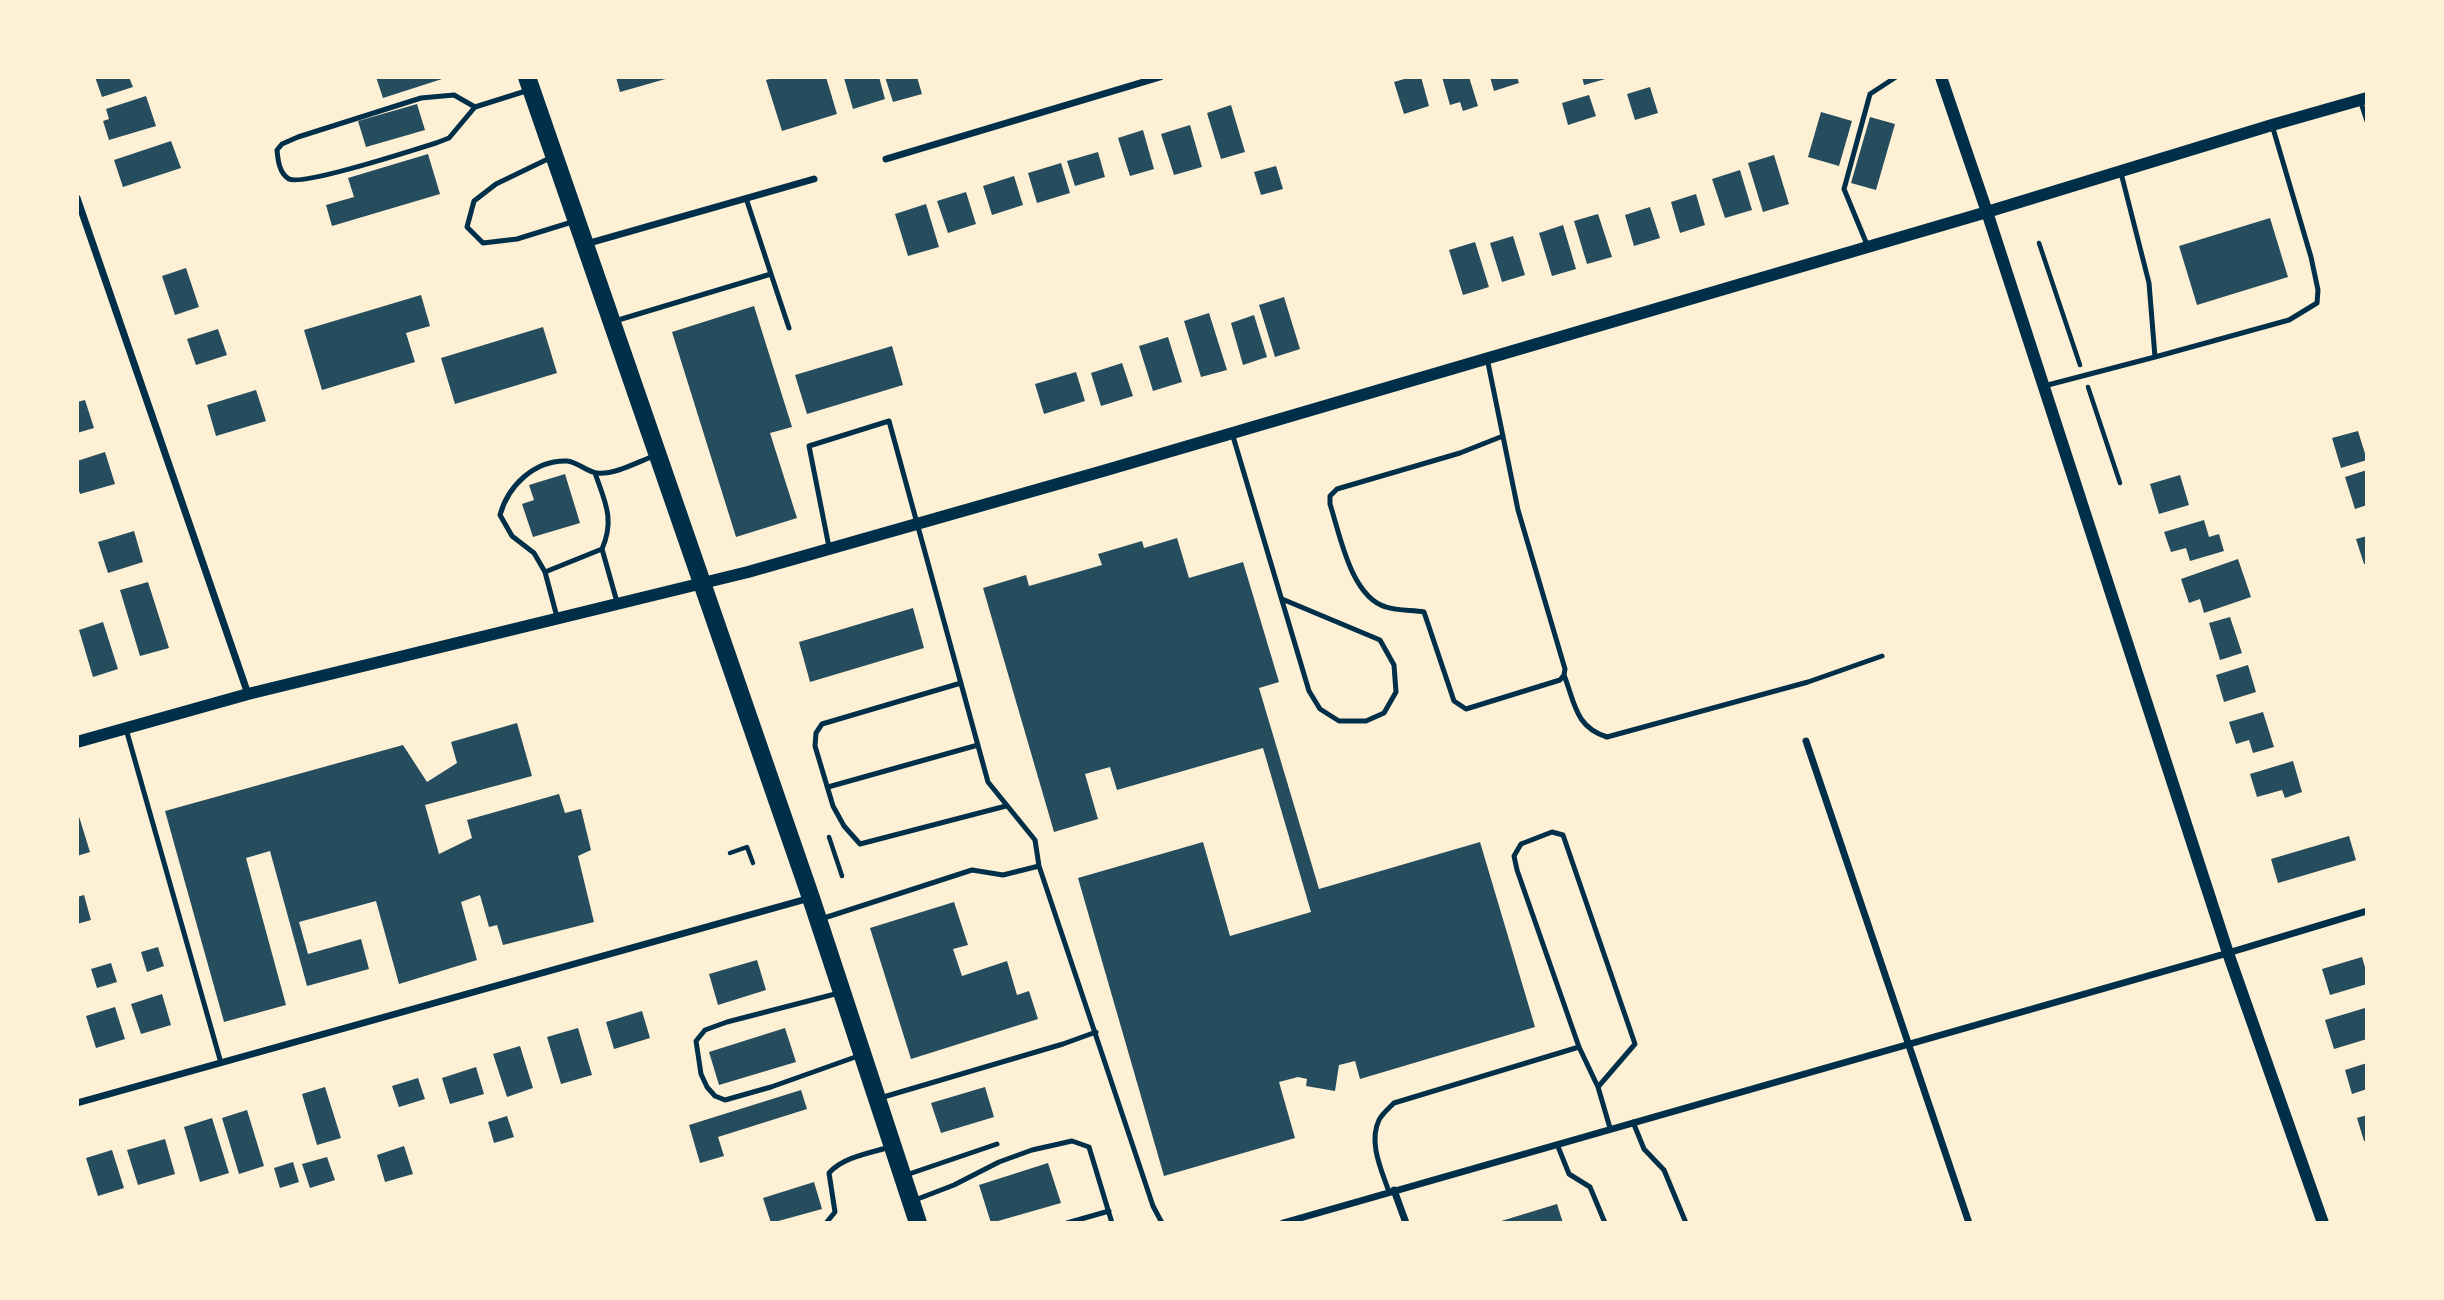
<!DOCTYPE html>
<html>
<head>
<meta charset="utf-8">
<style>
  body { margin:0 }
  #map { position:relative; width:2444px; height:1300px; overflow:hidden; background:#fdf0d5; font-family:"Noto Sans",sans-serif }
  canvas { display:block }
  .frame { position:absolute; inset:0; border:79px solid #fdf0d5; pointer-events:none }
</style>
</head>
<body>
<div id="map">
<canvas width="2444" height="1300"></canvas>
<div class="frame"></div>
</div>
<script>
const g = document.querySelector('canvas').getContext('2d');
g.lineJoin = 'round';
function paint(path, color) {
  g.fillStyle = color;
  g.fill(path, 'evenodd');
}
function trace(path, color, width, dash) {
  g.strokeStyle = color;
  g.lineWidth = width;
  g.lineCap = dash ? 'butt' : 'round';
  g.setLineDash(dash || []);
  g.stroke(path);
}
paint(new Path2D(`
  M 95,77 L 129,77 L 133,87 L 102,97 Z
  M 376,77 L 441,77 L 442,79 L 383,98 Z
  M 616,77 L 669,77 L 669,78 L 620,92 Z
  M 777,77 L 826,77 L 837,114 L 782,131 L 766,80 Z
  M 879,77 L 885,99 L 853,109 L 844,78 Z
  M 885,77 L 917,77 L 922,94 L 893,102 Z
  M 1411,77 L 1421,77 L 1429,106 L 1404,114 L 1394,82 Z
  M 1442,77 L 1469,77 L 1478,106 L 1463,111 L 1460,102 L 1450,105 Z
  M 1490,77 L 1517,77 L 1519,83 L 1494,91 Z
  M 1582,77 L 1609,77 L 1609,78 L 1584,85 Z
  M 1650,87 L 1658,113 L 1635,120 L 1627,94 Z
  M 1589,95 L 1596,116 L 1568,125 L 1562,103 Z
  M 146,96 L 156,126 L 109,140 L 103,121 L 109,119 L 106,109 Z
  M 417,104 L 425,130 L 366,147 L 358,121 Z
  M 1231,105 L 1245,152 L 1221,159 L 1207,113 Z
  M 1821,112 L 1852,121 L 1839,166 L 1808,157 Z
  M 1870,117 L 1895,124 L 1876,190 L 1851,183 Z
  M 1190,125 L 1202,167 L 1174,175 L 1161,134 Z
  M 1143,130 L 1154,169 L 1130,176 L 1118,138 Z
  M 171,141 L 181,168 L 123,187 L 114,160 Z
  M 1098,152 L 1105,177 L 1075,186 L 1067,161 Z
  M 428,154 L 440,194 L 332,226 L 326,205 L 354,197 L 348,178 Z
  M 1774,155 L 1789,204 L 1763,212 L 1748,163 Z
  M 1061,163 L 1070,193 L 1037,203 L 1028,173 Z
  M 1276,166 L 1283,189 L 1261,195 L 1254,172 Z
  M 1740,170 L 1752,210 L 1725,218 L 1712,179 Z
  M 1014,176 L 1023,205 L 992,215 L 983,186 Z
  M 966,192 L 976,224 L 948,233 L 937,201 Z
  M 1696,194 L 1705,225 L 1680,233 L 1671,202 Z
  M 926,204 L 939,247 L 908,256 L 895,214 Z
  M 1650,207 L 1660,238 L 1634,246 L 1625,215 Z
  M 1598,214 L 1612,257 L 1587,264 L 1574,221 Z
  M 2270,218 L 2288,277 L 2197,305 L 2179,246 Z
  M 1563,225 L 1576,269 L 1552,276 L 1539,233 Z
  M 1513,236 L 1525,275 L 1502,282 L 1490,243 Z
  M 1475,242 L 1489,287 L 1463,295 L 1449,250 Z
  M 186,268 L 199,307 L 175,315 L 162,276 Z
  M 421,295 L 430,326 L 406,333 L 415,362 L 322,390 L 304,330 Z
  M 1284,297 L 1300,349 L 1275,357 L 1259,305 Z
  M 754,306 L 792,427 L 770,433 L 797,518 L 736,537 L 672,332 Z
  M 1209,313 L 1227,370 L 1201,377 L 1184,321 Z
  M 1254,315 L 1267,357 L 1243,365 L 1231,323 Z
  M 543,327 L 557,373 L 455,404 L 441,358 Z
  M 218,329 L 227,355 L 196,365 L 187,339 Z
  M 1168,337 L 1182,382 L 1153,391 L 1139,346 Z
  M 892,346 L 903,385 L 807,414 L 795,375 Z
  M 1122,363 L 1133,396 L 1101,406 L 1091,373 Z
  M 1076,372 L 1085,401 L 1044,414 L 1035,384 Z
  M 256,390 L 266,421 L 216,436 L 207,405 Z
  M 85,400 L 94,428 L 77,433 L 77,402 Z
  M 2358,431 L 2367,460 L 2341,468 L 2332,438 Z
  M 105,452 L 115,484 L 80,494 L 77,484 L 77,461 Z
  M 2367,470 L 2367,505 L 2355,509 L 2345,477 Z
  M 565,474 L 580,523 L 533,537 L 522,504 L 534,500 L 529,485 Z
  M 2180,475 L 2189,505 L 2159,514 L 2150,484 Z
  M 2204,520 L 2209,537 L 2219,534 L 2224,551 L 2190,561 L 2186,548 L 2171,552 L 2164,532 Z
  M 134,531 L 143,562 L 108,573 L 98,542 Z
  M 2367,536 L 2367,564 L 2364,564 L 2356,539 Z
  M 1177,538 L 1189,578 L 1243,562 L 1279,682 L 1259,688 L 1319,889 L 1480,842 L 1535,1027 L 1360,1079 L 1355,1061 L 1339,1065 L 1335,1091 L 1306,1086 L 1307,1079 L 1298,1077 L 1279,1082 L 1295,1138 L 1164,1176 L 1078,878 L 1203,842 L 1230,936 L 1311,912 L 1263,748 L 1117,790 L 1110,767 L 1085,774 L 1098,819 L 1054,832 L 983,588 L 1026,575 L 1029,586 L 1102,565 L 1098,554 L 1142,541 L 1144,548 Z
  M 2238,559 L 2251,597 L 2204,613 L 2200,599 L 2189,603 L 2181,579 Z
  M 148,582 L 169,648 L 140,656 L 120,590 Z
  M 913,608 L 924,648 L 810,682 L 799,642 Z
  M 2230,617 L 2242,653 L 2220,660 L 2209,623 Z
  M 103,622 L 118,669 L 93,677 L 79,630 Z
  M 2248,665 L 2256,692 L 2224,702 L 2216,675 Z
  M 2263,712 L 2274,747 L 2253,753 L 2249,740 L 2236,744 L 2229,722 Z
  M 517,723 L 532,776 L 425,805 L 439,854 L 472,838 L 467,820 L 559,794 L 565,813 L 581,809 L 591,850 L 578,856 L 594,922 L 503,945 L 497,925 L 489,927 L 480,895 L 461,902 L 477,960 L 399,984 L 376,901 L 299,922 L 308,954 L 361,939 L 369,969 L 307,986 L 270,851 L 246,858 L 286,1005 L 224,1022 L 165,811 L 403,745 L 427,782 L 457,763 L 451,742 Z
  M 2293,761 L 2302,792 L 2285,798 L 2282,790 L 2257,797 L 2250,774 Z
  M 77,810 L 90,852 L 77,856 Z
  M 2349,836 L 2356,860 L 2278,883 L 2271,859 Z
  M 84,895 L 91,920 L 77,924 L 77,897 Z
  M 954,902 L 968,945 L 953,949 L 962,976 L 1007,961 L 1017,995 L 1029,991 L 1038,1019 L 911,1059 L 870,928 Z
  M 158,947 L 164,966 L 147,972 L 141,952 Z
  M 2362,957 L 2367,974 L 2367,984 L 2330,995 L 2322,969 Z
  M 757,960 L 766,990 L 718,1005 L 709,974 Z
  M 111,963 L 117,982 L 97,988 L 91,969 Z
  M 162,994 L 171,1025 L 141,1034 L 131,1004 Z
  M 115,1007 L 125,1039 L 96,1048 L 86,1016 Z
  M 2365,1008 L 2367,1039 L 2334,1049 L 2325,1020 Z
  M 642,1011 L 650,1038 L 614,1049 L 606,1022 Z
  M 578,1028 L 592,1075 L 561,1084 L 547,1037 Z
  M 785,1028 L 796,1062 L 719,1085 L 709,1052 Z
  M 520,1046 L 533,1088 L 507,1097 L 493,1054 Z
  M 2367,1063 L 2367,1089 L 2352,1094 L 2345,1070 Z
  M 476,1067 L 484,1094 L 450,1104 L 442,1078 Z
  M 418,1078 L 425,1099 L 399,1107 L 392,1086 Z
  M 325,1087 L 341,1138 L 317,1145 L 302,1094 Z
  M 985,1087 L 994,1117 L 941,1133 L 931,1103 Z
  M 801,1090 L 807,1109 L 718,1137 L 724,1156 L 700,1163 L 689,1125 Z
  M 247,1110 L 264,1166 L 239,1174 L 222,1118 Z
  M 2367,1115 L 2367,1140 L 2364,1141 L 2357,1118 Z
  M 507,1116 L 514,1137 L 494,1143 L 488,1122 Z
  M 212,1118 L 229,1173 L 200,1182 L 184,1127 Z
  M 165,1139 L 175,1174 L 138,1185 L 127,1150 Z
  M 404,1146 L 413,1174 L 385,1182 L 377,1155 Z
  M 112,1150 L 124,1188 L 98,1196 L 86,1158 Z
  M 327,1157 L 335,1180 L 310,1188 L 302,1164 Z
  M 293,1162 L 299,1182 L 280,1188 L 274,1168 Z
  M 1048,1163 L 1061,1203 L 991,1223 L 979,1185 Z
  M 814,1182 L 822,1209 L 771,1223 L 763,1198 Z
  M 1557,1204 L 1563,1223 L 1498,1223 L 1498,1222 Z`), '#264d5e');
trace(new Path2D(`
  M 2039,243 L 2080,365
  M 2088,387 L 2120,483
  M 829,837 L 842,876
  M 730,853 L 747,847 L 753,863`), '#003049', 4.5);
trace(new Path2D(`
  M 2360,100 L 2367,121
  M 475,107 L 454,95 L 421,98 L 298,137 L 282,144 L 277,150 C 278,160 279,173 289,179 C 302,186 414,150 436,143 L 449,138 L 475,107 L 529,90
  M 552,157 L 496,184 L 474,201 L 467,227 L 483,243 L 517,239 L 572,222
  M 1868,247 L 1844,189 L 1870,94 L 1896,77
  M 771,274 L 789,328
  M 615,321 L 771,274 L 746,198
  M 2155,357 L 2289,320 L 2317,303 L 2318,290 L 2311,257 L 2272,125
  M 1487,358 L 1518,510 L 1565,669 L 1564,675 L 1560,680 L 1466,709 L 1454,701 L 1424,612 C 1412,610 1398,611 1386,607 C 1351,597 1340,535 1330,504 L 1330,496 L 1337,489 L 1460,453 L 1503,436
  M 2044,386 L 2155,357 L 2149,283 L 2121,173
  M 1232,433 L 1309,691 L 1320,709 L 1339,721 L 1366,721 L 1384,713 L 1396,692 L 1394,665 L 1380,640 L 1282,599
  M 829,547 L 809,446 L 889,421 L 988,782 L 1035,840 L 1039,866 L 1153,1206 L 1162,1223
  M 602,549 L 617,602
  M 545,572 L 602,549 C 615,519 605,502 595,473
  M 557,617 L 545,572 L 534,553 L 512,536 L 500,515 C 508,486 534,460 567,461 C 578,462 587,472 597,473 C 615,475 637,462 654,456
  M 1564,675 C 1575,703 1575,727 1607,737 L 1808,682 L 1882,656
  M 961,683 L 822,724 L 816,733 L 815,746 L 833,806 L 844,826 L 860,844 L 1006,806
  M 126,729 L 221,1063
  M 828,787 L 978,745
  M 821,919 L 972,870 L 1003,875 L 1039,866
  M 839,993 L 727,1022 L 705,1030 L 696,1041 L 701,1074 L 707,1087 L 715,1096 L 725,1100 L 771,1087 L 861,1055
  M 1598,1087 L 1635,1044 L 1563,835 L 1552,832 L 1521,844 L 1514,856 L 1517,870 L 1579,1047 L 1598,1087 L 1610,1128
  M 880,1098 L 1063,1044 L 1096,1032
  M 1633,1122 L 1644,1149 L 1664,1170 L 1686,1223
  M 1557,1144 L 1569,1174 L 1590,1187 L 1605,1223
  M 906,1175 L 997,1144
  M 1389,1192 C 1382,1171 1368,1143 1379,1120 C 1382,1114 1389,1108 1394,1103 L 1579,1047
  M 915,1200 L 954,1185 L 999,1162 L 1032,1150 L 1072,1141 L 1089,1147 L 1112,1223
  M 826,1223 L 835,1212 L 829,1173 C 843,1157 870,1153 890,1147
  M 1067,1223 L 1109,1211`), '#003049', 5);
trace(new Path2D(`
  M 886,159 L 1160,77
  M 77,198 L 248,694
  M 586,244 L 814,179
  M 1806,741 L 1969,1223
  M 77,1103 L 810,898
  M 1394,1190 L 1406,1223
  M 1283,1223 L 2228,953 L 2367,911`), '#003049', 7);
trace(new Path2D(`
  M 1941,77 L 1987,212 L 2228,953 L 2323,1223
  M 77,742 L 248,694 L 748,572 L 1103,471 L 1987,212 L 2272,125 L 2367,98`), '#003049', 12);
trace(new Path2D(`
  M 527,77 L 811,898 L 918,1223`), '#003049', 18);
</script>
</body>
</html>
